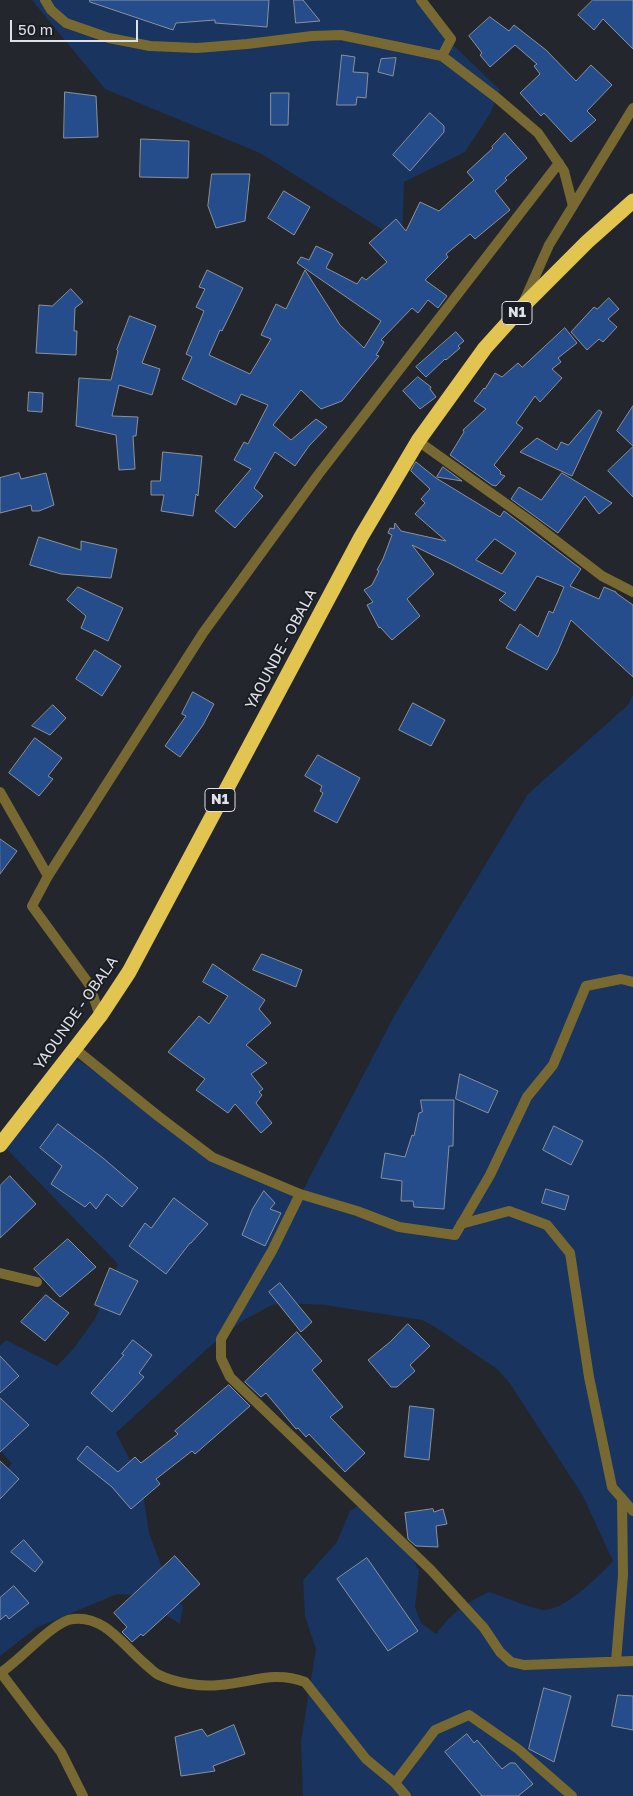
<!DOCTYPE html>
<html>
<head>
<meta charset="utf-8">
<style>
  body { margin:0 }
  #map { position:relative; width:633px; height:1796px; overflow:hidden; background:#23272d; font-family:"Golos Text",sans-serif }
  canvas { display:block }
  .scale { position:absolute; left:10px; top:20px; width:128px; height:22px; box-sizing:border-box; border:2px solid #dee1e5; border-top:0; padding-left:6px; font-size:15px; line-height:18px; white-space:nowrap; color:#dee1e5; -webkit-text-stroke:4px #1a1d24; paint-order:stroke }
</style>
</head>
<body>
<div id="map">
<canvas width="633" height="1796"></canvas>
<div class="scale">50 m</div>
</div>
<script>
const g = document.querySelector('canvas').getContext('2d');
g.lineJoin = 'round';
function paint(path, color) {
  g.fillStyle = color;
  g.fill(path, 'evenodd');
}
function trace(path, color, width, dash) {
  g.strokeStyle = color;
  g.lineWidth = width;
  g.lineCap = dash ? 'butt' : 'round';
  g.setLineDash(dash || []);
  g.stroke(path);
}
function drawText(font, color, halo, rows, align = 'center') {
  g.font = font + ' "Golos Text",sans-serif';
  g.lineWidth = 4;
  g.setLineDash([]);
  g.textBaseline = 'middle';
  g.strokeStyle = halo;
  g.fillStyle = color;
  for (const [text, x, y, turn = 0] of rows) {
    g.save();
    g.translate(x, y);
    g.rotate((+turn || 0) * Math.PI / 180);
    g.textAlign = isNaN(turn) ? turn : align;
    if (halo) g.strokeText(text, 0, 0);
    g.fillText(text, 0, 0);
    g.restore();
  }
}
paint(new Path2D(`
  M 32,0 L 420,0 L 450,42 L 500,90 L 490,114 L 465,152 L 404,182 L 402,242 L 260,153 L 105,89 Z
  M 633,695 L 633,1796 L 303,1796 L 301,1741 L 316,1649 L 305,1616 L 303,1580 L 337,1542 L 350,1511 L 364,1502 L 411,1554 L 419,1571 L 415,1607 L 421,1623 L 436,1634 C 453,1612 464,1604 489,1592 C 500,1595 535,1610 544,1610 C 565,1610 599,1576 613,1561 L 583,1496 L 509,1382 L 497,1369 L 437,1328 L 422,1320 L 325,1305 L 289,1303 L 272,1305 L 242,1321 L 208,1348 L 116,1433 L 141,1481 L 149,1533 L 174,1600 L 183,1606 L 180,1624 L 134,1595 L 117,1594 L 36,1628 L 0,1656 L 0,1476 L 12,1464 L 0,1450 L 0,1346 L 6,1340 L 57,1366 L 74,1348 L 95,1319 L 118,1264 L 0,1142 L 71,1055 L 158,1116 L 212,1157 L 303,1190 L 397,1011 L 528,794 L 628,705 Z`), '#18345f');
const building = new Path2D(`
  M 90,0 L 269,0 L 267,27 L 215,23 L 215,20 L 176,23 L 173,30 L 90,2 Z
  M 294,0 L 303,0 L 320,21 L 296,23 Z
  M 593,0 L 633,0 L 633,49 L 603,19 L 594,30 L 578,15 Z
  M 490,17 L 509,31 L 514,25 L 546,50 L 576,81 L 591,65 L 612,85 L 587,111 L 596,120 L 571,142 L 544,113 L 541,116 L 520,93 L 540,74 L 534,66 L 537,64 L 515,45 L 490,67 L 480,55 L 482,53 L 469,36 Z
  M 342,55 L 355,57 L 353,72 L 368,73 L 366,98 L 357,97 L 356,105 L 337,105 Z
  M 396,58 L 393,76 L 378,72 L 381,59 Z
  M 65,92 L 96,96 L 98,137 L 64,138 Z
  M 271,93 L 289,93 L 288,125 L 271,125 Z
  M 430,113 L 444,126 L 444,132 L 410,171 L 393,155 Z
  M 505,133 L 527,158 L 505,178 L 507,180 L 495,191 L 510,210 L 475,239 L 470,234 L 446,254 L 448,257 L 425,280 L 447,296 L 438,308 L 428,300 L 418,313 L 412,308 L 381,340 L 384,342 L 376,355 L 379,356 L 342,401 L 321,409 L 301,390 L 273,425 L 291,440 L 316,419 L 327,427 L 309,446 L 295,466 L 275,452 L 254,488 L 263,496 L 235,528 L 215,511 L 251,469 L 234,460 L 244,442 L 248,444 L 268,405 L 241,394 L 236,405 L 182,379 L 192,357 L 186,354 L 204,311 L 196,307 L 205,289 L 199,287 L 207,270 L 243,288 L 222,331 L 220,330 L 209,355 L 250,374 L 271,339 L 261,335 L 276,304 L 286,309 L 305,270 L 340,325 L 364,348 L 381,321 L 297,263 L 301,257 L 309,260 L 316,246 L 333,254 L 326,268 L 357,284 L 362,277 L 366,280 L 387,262 L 369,243 L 396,219 L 406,231 L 420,202 L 439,211 L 474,180 L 467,172 L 493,148 L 492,147 Z
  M 141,139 L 189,141 L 188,178 L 140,177 Z
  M 212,174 L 250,174 L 245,221 L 216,228 L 208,206 Z
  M 284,191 L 310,207 L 294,235 L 268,218 Z
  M 71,289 L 83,302 L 75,308 L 74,331 L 77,331 L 76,355 L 36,353 L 39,305 L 52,306 Z
  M 609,298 L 619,309 L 608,319 L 617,327 L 603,342 L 599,339 L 587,350 L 571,332 L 594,307 L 597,309 Z
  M 130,316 L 156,326 L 142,363 L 160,369 L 152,395 L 119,385 L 112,416 L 138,417 L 136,436 L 133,436 L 135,469 L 119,470 L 116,435 L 76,426 L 79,378 L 111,380 L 118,351 L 117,350 Z
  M 565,328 L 577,343 L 558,358 L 561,362 L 552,369 L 562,378 L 540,402 L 535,396 L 516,423 L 523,428 L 494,465 L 501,472 L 500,474 L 505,476 L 496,486 L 492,485 L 450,455 L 464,432 L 463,430 L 486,409 L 474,401 L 484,388 L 485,389 L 495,373 L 502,377 L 518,363 L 522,367 Z
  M 456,332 L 464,341 L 458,346 L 460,348 L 446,360 L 445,359 L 426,377 L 416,367 Z
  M 418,377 L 431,387 L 430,389 L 436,397 L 420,409 L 403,391 Z
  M 29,392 L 43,393 L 42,412 L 28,411 Z
  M 633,406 L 633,446 L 617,431 Z
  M 599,410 L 602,412 L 572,476 L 520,452 L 537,438 L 557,450 L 561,442 L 568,445 Z
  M 633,447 L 633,497 L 608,471 Z
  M 163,452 L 202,456 L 198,496 L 196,494 L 193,516 L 161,511 L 164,495 L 151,495 L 151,481 L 160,481 Z
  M 416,462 L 436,478 L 500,517 L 504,511 L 581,569 L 570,586 L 599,599 L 604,587 L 616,592 L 616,593 L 633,605 L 633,677 L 571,620 L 557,653 L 547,670 L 506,648 L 520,624 L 538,637 L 549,611 L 553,613 L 564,587 L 537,576 L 515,611 L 499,600 L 506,593 L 451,564 L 412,545 L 434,574 L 407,599 L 420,616 L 392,640 L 380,627 L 379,628 L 367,605 L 373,602 L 364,590 L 372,585 L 379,571 L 377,570 L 383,559 L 392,535 L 388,533 L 390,528 L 394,529 L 395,523 L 401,531 L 446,541 L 415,514 L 425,503 L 421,499 L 430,489 L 411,471 ZM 495,539 L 516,553 L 502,574 L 476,560 Z
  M 443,467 L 462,481 L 437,477 Z
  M 19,473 L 21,479 L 46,473 L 54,505 L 39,511 L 32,511 L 31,505 L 0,513 L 0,478 Z
  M 562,473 L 612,503 L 599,514 L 585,496 L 558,533 L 511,499 L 519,487 L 541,500 Z
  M 39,537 L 81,550 L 81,541 L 117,549 L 111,578 L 61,574 L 30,565 Z
  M 78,587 L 123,608 L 108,641 L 81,628 L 86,616 L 67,600 Z
  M 95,650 L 121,666 L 102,696 L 76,679 Z
  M 193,692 L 214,704 L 203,725 L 180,757 L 165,746 L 186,716 L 182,714 Z
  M 413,703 L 445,720 L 431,746 L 399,730 Z
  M 53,705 L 66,718 L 50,735 L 32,726 Z
  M 35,738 L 62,758 L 48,776 L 53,779 L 39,796 L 9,773 Z
  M 318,755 L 360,778 L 337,823 L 314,811 L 323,793 L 320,791 L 322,786 L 305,776 Z
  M 0,839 L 17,851 L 0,874 Z
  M 262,954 L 302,970 L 296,987 L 253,970 Z
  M 213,964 L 265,1000 L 259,1009 L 271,1023 L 246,1045 L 267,1063 L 251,1074 L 263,1089 L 259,1092 L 262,1095 L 256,1103 L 272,1123 L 261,1133 L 235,1104 L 228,1113 L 196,1090 L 205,1079 L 168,1052 L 199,1016 L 209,1024 L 228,996 L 203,982 Z
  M 460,1074 L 498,1091 L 488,1113 L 456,1099 Z
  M 421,1100 L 454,1100 L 453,1146 L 449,1146 L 444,1209 L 414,1207 L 413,1201 L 401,1201 L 402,1181 L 381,1178 L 385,1153 L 405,1157 L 412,1135 L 414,1136 L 419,1113 L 422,1112 Z
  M 58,1124 L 103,1158 L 138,1188 L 122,1207 L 107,1194 L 96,1209 L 90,1202 L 85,1207 L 51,1184 L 62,1166 L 40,1148 Z
  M 554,1126 L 583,1141 L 571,1165 L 543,1150 Z
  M 10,1176 L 36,1204 L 0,1238 L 0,1186 Z
  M 546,1189 L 569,1196 L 565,1210 L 542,1203 Z
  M 264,1191 L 275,1203 L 270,1209 L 281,1213 L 265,1246 L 242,1235 L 252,1210 Z
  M 174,1198 L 208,1224 L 191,1243 L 190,1243 L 166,1274 L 129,1246 L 145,1223 L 151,1228 Z
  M 68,1239 L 96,1267 L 60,1297 L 34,1269 Z
  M 110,1268 L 138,1281 L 120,1315 L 95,1305 Z
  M 280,1283 L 312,1322 L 301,1332 L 269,1292 Z
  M 46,1295 L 69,1313 L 45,1341 L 21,1322 Z
  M 408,1324 L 430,1346 L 410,1365 L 415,1371 L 397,1387 L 391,1387 L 368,1360 L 390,1342 Z
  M 297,1332 L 322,1361 L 312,1370 L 343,1407 L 330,1417 L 365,1453 L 345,1472 L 309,1434 L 306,1437 L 298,1428 L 296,1429 L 266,1393 L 261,1397 L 245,1382 Z
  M 133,1340 L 152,1355 L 139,1373 L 144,1377 L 112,1412 L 91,1393 L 124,1355 L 122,1354 Z
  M 0,1356 L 19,1376 L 0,1393 Z
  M 229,1385 L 250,1406 L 195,1454 L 192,1451 L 156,1479 L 160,1484 L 131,1509 L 112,1487 L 77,1459 L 87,1446 L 118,1472 L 135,1457 L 141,1463 L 178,1434 L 175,1431 Z
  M 0,1398 L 29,1425 L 0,1452 Z
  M 410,1406 L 434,1409 L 429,1460 L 405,1457 Z
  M 0,1461 L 19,1479 L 0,1499 Z
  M 433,1509 L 434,1512 L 443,1509 L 447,1524 L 436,1526 L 438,1547 L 416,1546 L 408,1539 L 405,1513 Z
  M 24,1540 L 43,1562 L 35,1572 L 11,1552 Z
  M 175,1556 L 200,1584 L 143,1636 L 141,1634 L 132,1642 L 122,1632 L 127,1627 L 114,1613 Z
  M 367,1558 L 418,1631 L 388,1651 L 337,1579 Z
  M 14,1586 L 29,1603 L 9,1619 L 6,1615 L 0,1620 L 0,1598 Z
  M 544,1688 L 571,1696 L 554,1762 L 529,1749 Z
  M 618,1695 L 633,1696 L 633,1730 L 612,1726 Z
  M 234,1725 L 245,1754 L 213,1766 L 215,1771 L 181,1776 L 175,1737 L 202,1729 L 207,1736 Z
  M 467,1734 L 474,1743 L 477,1740 L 502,1769 L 510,1763 L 515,1763 L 533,1784 L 518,1796 L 482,1796 L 445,1752 Z`);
paint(building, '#264d8b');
trace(building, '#8c9199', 1);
trace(new Path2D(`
  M 45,0 L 51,10 L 66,23 L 109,38 L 150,46 L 197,48 L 247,44 L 312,36 L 341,35 L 442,56 L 497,98 L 538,133 L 564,171 L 573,206
  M 421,0 L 451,39 L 442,56
  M 525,299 L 549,245 L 633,108
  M 418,441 L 533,523 L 602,576 L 633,592
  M 0,792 L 48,876 L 32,906 L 89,984 L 100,1016
  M 48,876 L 203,633 L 318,475 L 559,163
  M 75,1049 L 158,1116 L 212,1157 L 300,1194 L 357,1211 L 399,1227 L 455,1235 L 490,1175 L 527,1097 L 553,1065 L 586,986 L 621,979 L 633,982
  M 300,1194 L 272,1251 L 221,1339 L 221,1358 L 230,1377 L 431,1570 L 484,1628 L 500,1652 L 511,1662 L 524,1665 L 633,1661
  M 461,1224 L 509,1211 L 547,1225 L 570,1253 L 589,1377 L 612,1487 L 633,1511
  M 0,1273 L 37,1282
  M 616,1662 L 623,1575 L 622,1498
  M 0,1673 C 20,1661 53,1621 73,1619 C 104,1615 123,1645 144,1663 C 149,1667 154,1673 159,1675 C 176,1683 200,1687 219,1685 C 251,1683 273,1670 305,1682 L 366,1759 L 395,1783 L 406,1796
  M 1,1673 L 61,1752 L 83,1796
  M 395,1783 L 435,1730 L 469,1715 L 518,1749 L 572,1796`), '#776931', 10);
trace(new Path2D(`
  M 0,1145 L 100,1016 L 129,972 L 361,537 L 418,441 L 485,348 L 522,307 L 587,242 L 633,201`), '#e2c550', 15);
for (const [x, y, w] of [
  [517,313,30],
  [220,800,30]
]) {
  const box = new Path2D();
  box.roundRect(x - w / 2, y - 11.5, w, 23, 4);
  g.fillStyle = '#1a1d24';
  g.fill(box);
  trace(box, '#dee1e5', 1);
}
drawText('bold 14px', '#dee1e5', null, [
  ["N1",517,313],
  ["N1",220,800]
]);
drawText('15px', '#dee1e5', '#1a1d24', [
  ["YAOUNDE - OBALA",281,649,-62],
  ["YAOUNDE - OBALA",76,1013,-55]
]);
</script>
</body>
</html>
